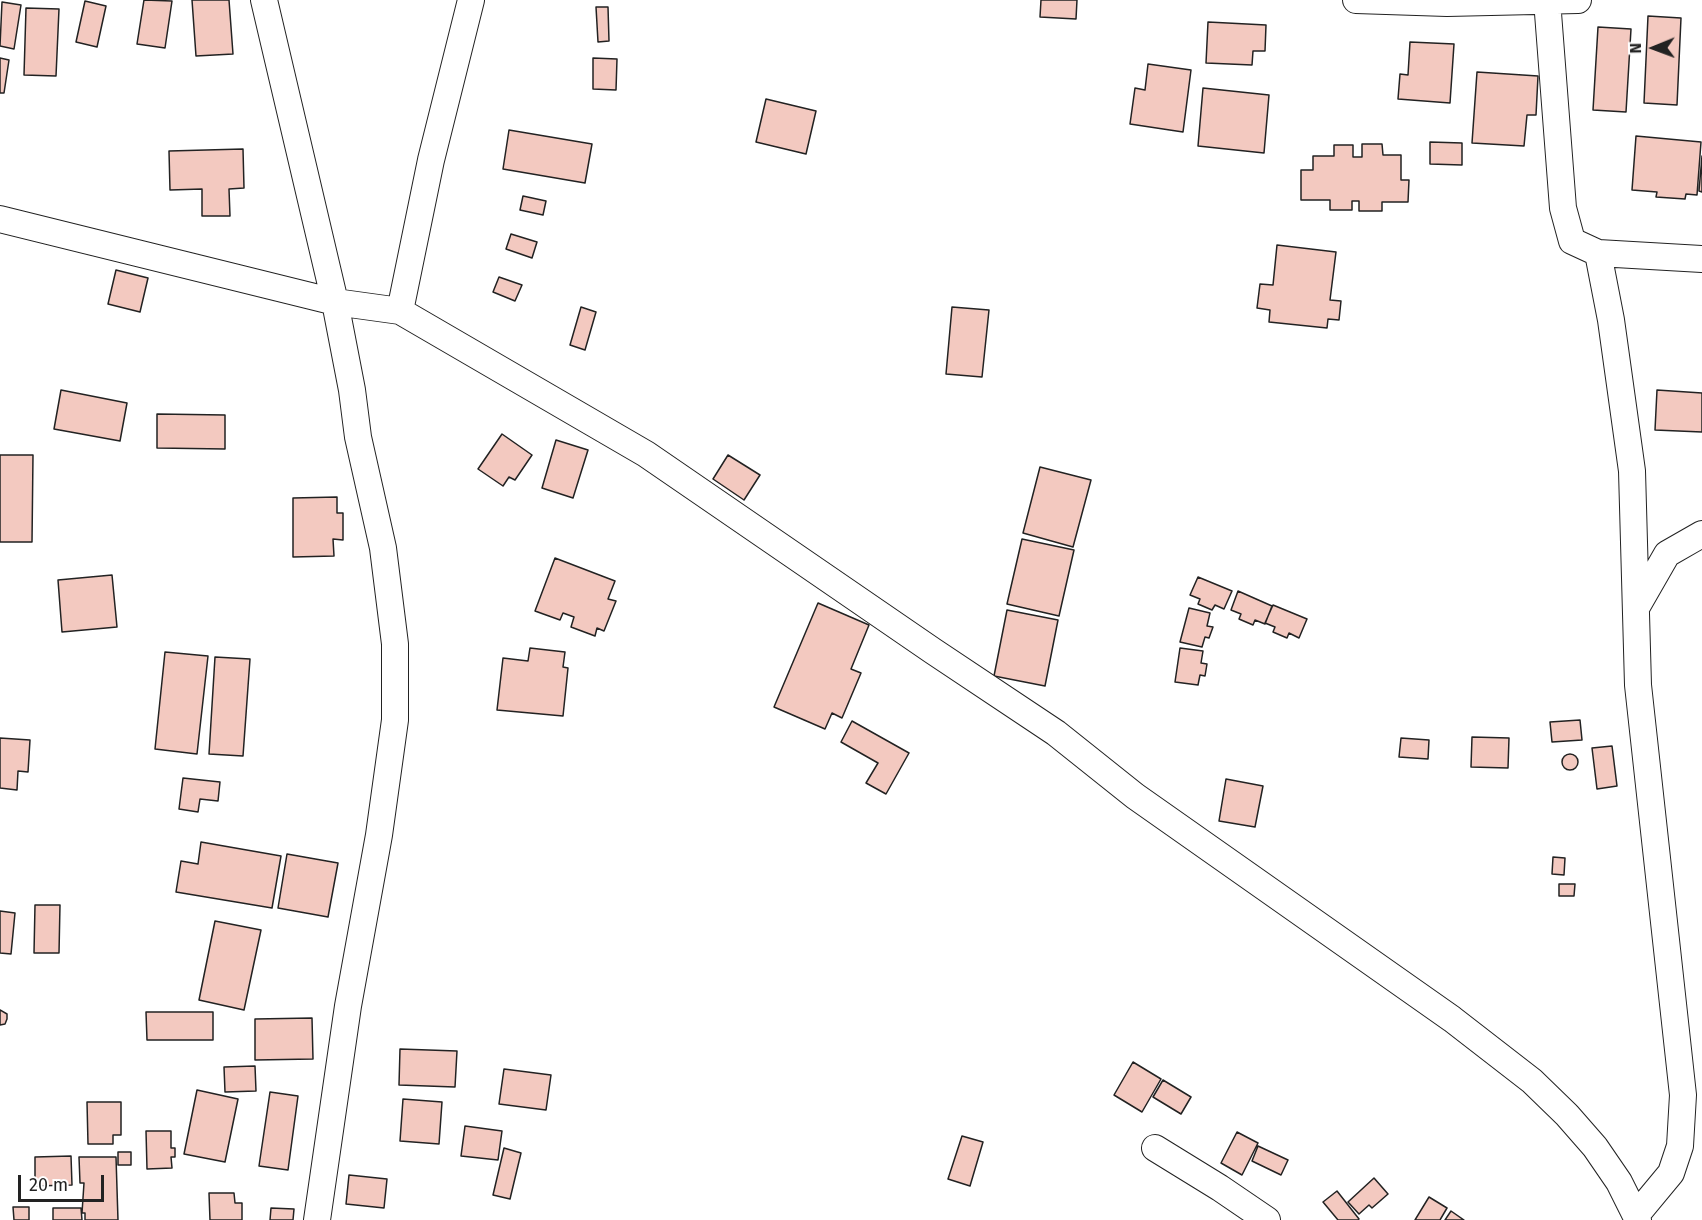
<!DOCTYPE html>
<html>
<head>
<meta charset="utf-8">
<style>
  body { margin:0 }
  #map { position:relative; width:1702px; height:1220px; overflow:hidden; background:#fff; font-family:"Fira Sans",sans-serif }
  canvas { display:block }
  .north { position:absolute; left:1624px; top:18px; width:60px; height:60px; -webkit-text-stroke:4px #fff; paint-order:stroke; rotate:269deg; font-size:16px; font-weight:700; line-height:24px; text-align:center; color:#222 }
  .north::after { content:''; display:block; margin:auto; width:21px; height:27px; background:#222; clip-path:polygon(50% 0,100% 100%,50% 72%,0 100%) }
  .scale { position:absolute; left:18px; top:1175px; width:86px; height:27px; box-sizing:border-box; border:3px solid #222; border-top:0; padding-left:8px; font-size:18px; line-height:21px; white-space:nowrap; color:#222; -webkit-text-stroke:4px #fff; paint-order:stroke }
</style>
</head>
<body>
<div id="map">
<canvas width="1702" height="1220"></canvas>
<div class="north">N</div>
<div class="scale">20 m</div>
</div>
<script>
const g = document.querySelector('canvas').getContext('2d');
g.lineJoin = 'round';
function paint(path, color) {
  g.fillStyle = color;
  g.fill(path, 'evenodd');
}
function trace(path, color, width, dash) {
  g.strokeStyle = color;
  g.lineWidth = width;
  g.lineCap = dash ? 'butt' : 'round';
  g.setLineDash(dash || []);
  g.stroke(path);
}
const building = new Path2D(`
  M 144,0 L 172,1 L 165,48 L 137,44 Z
  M 192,0 L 229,0 L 233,54 L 196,56 Z
  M 1041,0 L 1077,0 L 1076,19 L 1040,17 Z
  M 85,1 L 106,6 L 97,47 L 76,42 Z
  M 2,2 L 21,5 L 14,49 L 0,46 Z
  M 596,7 L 608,7 L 609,41 L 598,42 Z
  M 26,8 L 59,9 L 56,76 L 24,75 Z
  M 1648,16 L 1681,18 L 1677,105 L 1644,103 Z
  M 1208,22 L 1266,25 L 1265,51 L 1253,51 L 1252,65 L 1206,63 Z
  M 1598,27 L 1631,29 L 1626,112 L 1593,110 Z
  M 1410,42 L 1454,44 L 1450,103 L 1398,99 L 1400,74 L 1408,75 Z
  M 0,58 L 9,60 L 4,93 L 0,93 Z
  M 593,58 L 617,59 L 616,90 L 593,89 Z
  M 1148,64 L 1191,70 L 1183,132 L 1130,124 L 1135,88 L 1145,90 Z
  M 1477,72 L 1538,76 L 1536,115 L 1527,115 L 1524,146 L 1472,143 Z
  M 1203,88 L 1269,95 L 1264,153 L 1198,146 Z
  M 766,99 L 816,111 L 806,154 L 756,142 Z
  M 509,130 L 592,144 L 585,183 L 503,169 Z
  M 1636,136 L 1701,142 L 1697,195 L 1686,194 L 1685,199 L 1656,197 L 1657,192 L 1632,190 Z
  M 1430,142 L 1462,143 L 1462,165 L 1430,164 Z
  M 1362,144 L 1382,144 L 1383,155 L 1401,155 L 1401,180 L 1409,180 L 1408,202 L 1382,202 L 1382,211 L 1359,211 L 1359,201 L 1352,201 L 1352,210 L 1330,210 L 1330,200 L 1301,200 L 1301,170 L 1313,170 L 1313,156 L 1334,156 L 1334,145 L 1353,145 L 1353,157 L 1362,157 Z
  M 243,149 L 244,188 L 229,189 L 230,216 L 202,216 L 202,189 L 170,190 L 169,151 Z
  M 1702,156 L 1702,192 L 1699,191 Z
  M 523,196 L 546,201 L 543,215 L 520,210 Z
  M 511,234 L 537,242 L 532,258 L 506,249 Z
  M 1277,245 L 1336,252 L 1330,300 L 1341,301 L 1339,320 L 1328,319 L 1327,328 L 1269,322 L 1270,310 L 1257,308 L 1260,284 L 1273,285 Z
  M 116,270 L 148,278 L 140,312 L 108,304 Z
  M 499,277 L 522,285 L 515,301 L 493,292 Z
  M 581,307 L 596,312 L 585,350 L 570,345 Z
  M 952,307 L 989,310 L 982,377 L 946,374 Z
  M 61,390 L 127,403 L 120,441 L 54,429 Z
  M 1657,390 L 1702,393 L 1702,432 L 1655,430 Z
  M 157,414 L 225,415 L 225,449 L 157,448 Z
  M 502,434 L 532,455 L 515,480 L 509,477 L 503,486 L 478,469 Z
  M 556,440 L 588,450 L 573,498 L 542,488 Z
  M 0,455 L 33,455 L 32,542 L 0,542 Z
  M 728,455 L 760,475 L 744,500 L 713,479 Z
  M 1040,467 L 1091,480 L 1073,547 L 1023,533 Z
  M 337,497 L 337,513 L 343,513 L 343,540 L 333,539 L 334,556 L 293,557 L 293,498 Z
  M 1022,539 L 1074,550 L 1059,616 L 1007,604 Z
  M 555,558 L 615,581 L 608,599 L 616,601 L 604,631 L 597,628 L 595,636 L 571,627 L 574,617 L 563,613 L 560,620 L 535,611 Z
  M 112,575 L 117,627 L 62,632 L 58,580 Z
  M 1198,577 L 1232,591 L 1224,609 L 1215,605 L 1212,610 L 1198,604 L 1200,599 L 1190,595 Z
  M 1238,591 L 1272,606 L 1265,624 L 1255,620 L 1253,625 L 1239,619 L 1241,614 L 1231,610 Z
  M 818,603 L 869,625 L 851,669 L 861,673 L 842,718 L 832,713 L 825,729 L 774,707 Z
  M 1273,605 L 1307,619 L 1299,638 L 1289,633 L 1287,638 L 1273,632 L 1275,627 L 1265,623 Z
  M 1189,608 L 1210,613 L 1207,626 L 1213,627 L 1209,638 L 1205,637 L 1202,647 L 1180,642 Z
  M 1007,610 L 1058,620 L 1045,686 L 994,676 Z
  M 530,648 L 565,652 L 563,667 L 568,668 L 563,716 L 497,710 L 503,658 L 528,661 Z
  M 1180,648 L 1203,651 L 1201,663 L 1207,664 L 1205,676 L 1200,675 L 1198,685 L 1175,682 Z
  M 165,652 L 208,656 L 197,754 L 155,749 Z
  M 215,657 L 250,659 L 243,756 L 209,754 Z
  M 1580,720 L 1582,740 L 1552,742 L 1550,722 Z
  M 852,721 L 909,753 L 886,794 L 866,783 L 878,763 L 841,742 Z
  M 1472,737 L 1509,738 L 1508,768 L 1471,767 Z
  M 0,738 L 30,740 L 28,772 L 18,771 L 17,790 L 0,788 Z
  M 1401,738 L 1429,740 L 1428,759 L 1399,757 Z
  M 1612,746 L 1617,786 L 1597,789 L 1592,748 Z
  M1562 762a8 8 0 1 1 16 0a8 8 0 1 1-16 0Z
  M 183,778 L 220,782 L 218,801 L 200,799 L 198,812 L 179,809 Z
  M 1226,779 L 1263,786 L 1255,827 L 1219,821 Z
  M 201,842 L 281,856 L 272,908 L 176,892 L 181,861 L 198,864 Z
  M 287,854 L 338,863 L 328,917 L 278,908 Z
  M 1553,857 L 1565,858 L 1564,875 L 1552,874 Z
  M 1559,884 L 1575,884 L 1574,896 L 1559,896 Z
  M 35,905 L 60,905 L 59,953 L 34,953 Z
  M 0,911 L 15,913 L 11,954 L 0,953 Z
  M 215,921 L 261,930 L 244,1010 L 199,1000 Z
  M 0,1010 L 7,1014 L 7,1019 L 5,1024 L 0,1025 Z
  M 146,1012 L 213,1012 L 213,1040 L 147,1040 Z
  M 312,1018 L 313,1059 L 255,1060 L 255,1019 Z
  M 400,1049 L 457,1051 L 455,1087 L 399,1085 Z
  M 1133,1062 L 1161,1079 L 1142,1112 L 1114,1095 Z
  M 255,1066 L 256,1091 L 225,1092 L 224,1067 Z
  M 504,1069 L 551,1075 L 546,1110 L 499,1104 Z
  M 1163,1080 L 1191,1097 L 1181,1114 L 1153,1097 Z
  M 197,1090 L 238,1099 L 225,1162 L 184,1154 Z
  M 270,1092 L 298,1096 L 288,1170 L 259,1166 Z
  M 403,1099 L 442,1102 L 439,1144 L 400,1141 Z
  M 87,1102 L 121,1102 L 121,1135 L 113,1135 L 113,1144 L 88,1144 Z
  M 465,1126 L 502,1131 L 498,1160 L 461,1156 Z
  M 146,1131 L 171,1131 L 171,1148 L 175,1148 L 175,1157 L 171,1157 L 172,1168 L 147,1169 Z
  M 1237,1132 L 1258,1143 L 1242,1175 L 1221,1163 Z
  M 962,1136 L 983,1142 L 970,1186 L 948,1179 Z
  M 1258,1146 L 1288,1160 L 1281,1175 L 1252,1161 Z
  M 504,1148 L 521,1153 L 510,1199 L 493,1195 Z
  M 118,1152 L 131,1152 L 131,1165 L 118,1165 Z
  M 71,1156 L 72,1185 L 35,1186 L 35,1157 Z
  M 79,1157 L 116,1157 L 118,1220 L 85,1220 L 85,1213 L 82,1213 L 84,1183 L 80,1183 Z
  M 349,1175 L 387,1179 L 384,1208 L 346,1204 Z
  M 1374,1178 L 1388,1194 L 1372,1208 L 1369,1205 L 1359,1214 L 1348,1202 Z
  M 1337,1191 L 1359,1219 L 1358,1220 L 1338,1220 L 1323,1202 Z
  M 209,1193 L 234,1193 L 235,1203 L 242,1203 L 242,1220 L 210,1220 Z
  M 1429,1197 L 1447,1208 L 1440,1220 L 1415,1220 Z
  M 13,1207 L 29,1207 L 29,1220 L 14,1220 Z
  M 53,1208 L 81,1208 L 82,1220 L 53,1220 Z
  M 271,1208 L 294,1209 L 293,1220 L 270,1220 Z
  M 1451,1211 L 1464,1220 L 1445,1220 Z`);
paint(building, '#f3c9c0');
trace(building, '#222', 1.5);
const minor = new Path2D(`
  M 264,0 L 335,302 L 352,390 L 358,437 L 383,548 L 395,644 L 395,720 L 379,835 L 348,1006 L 317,1220
  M 1356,0 L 1447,3 L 1578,0
  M 1547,0 L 1563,208 L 1572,241 L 1598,253 L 1611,320 L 1632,471 L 1638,685 L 1683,1095 L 1680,1146 L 1671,1173 L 1637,1214
  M 0,219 L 335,302 L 400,311 L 646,454 L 933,651 L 1056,733 L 1135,796 L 1452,1019 L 1532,1081 L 1567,1115 L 1595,1147 L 1619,1182 L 1638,1220
  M 1598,253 L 1702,259
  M 400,311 L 431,160 L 471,0
  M 1636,608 L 1667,554 L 1702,534
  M 1155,1148 L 1220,1188 L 1267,1220`);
trace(minor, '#222', 28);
trace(minor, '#fff', 26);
</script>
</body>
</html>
